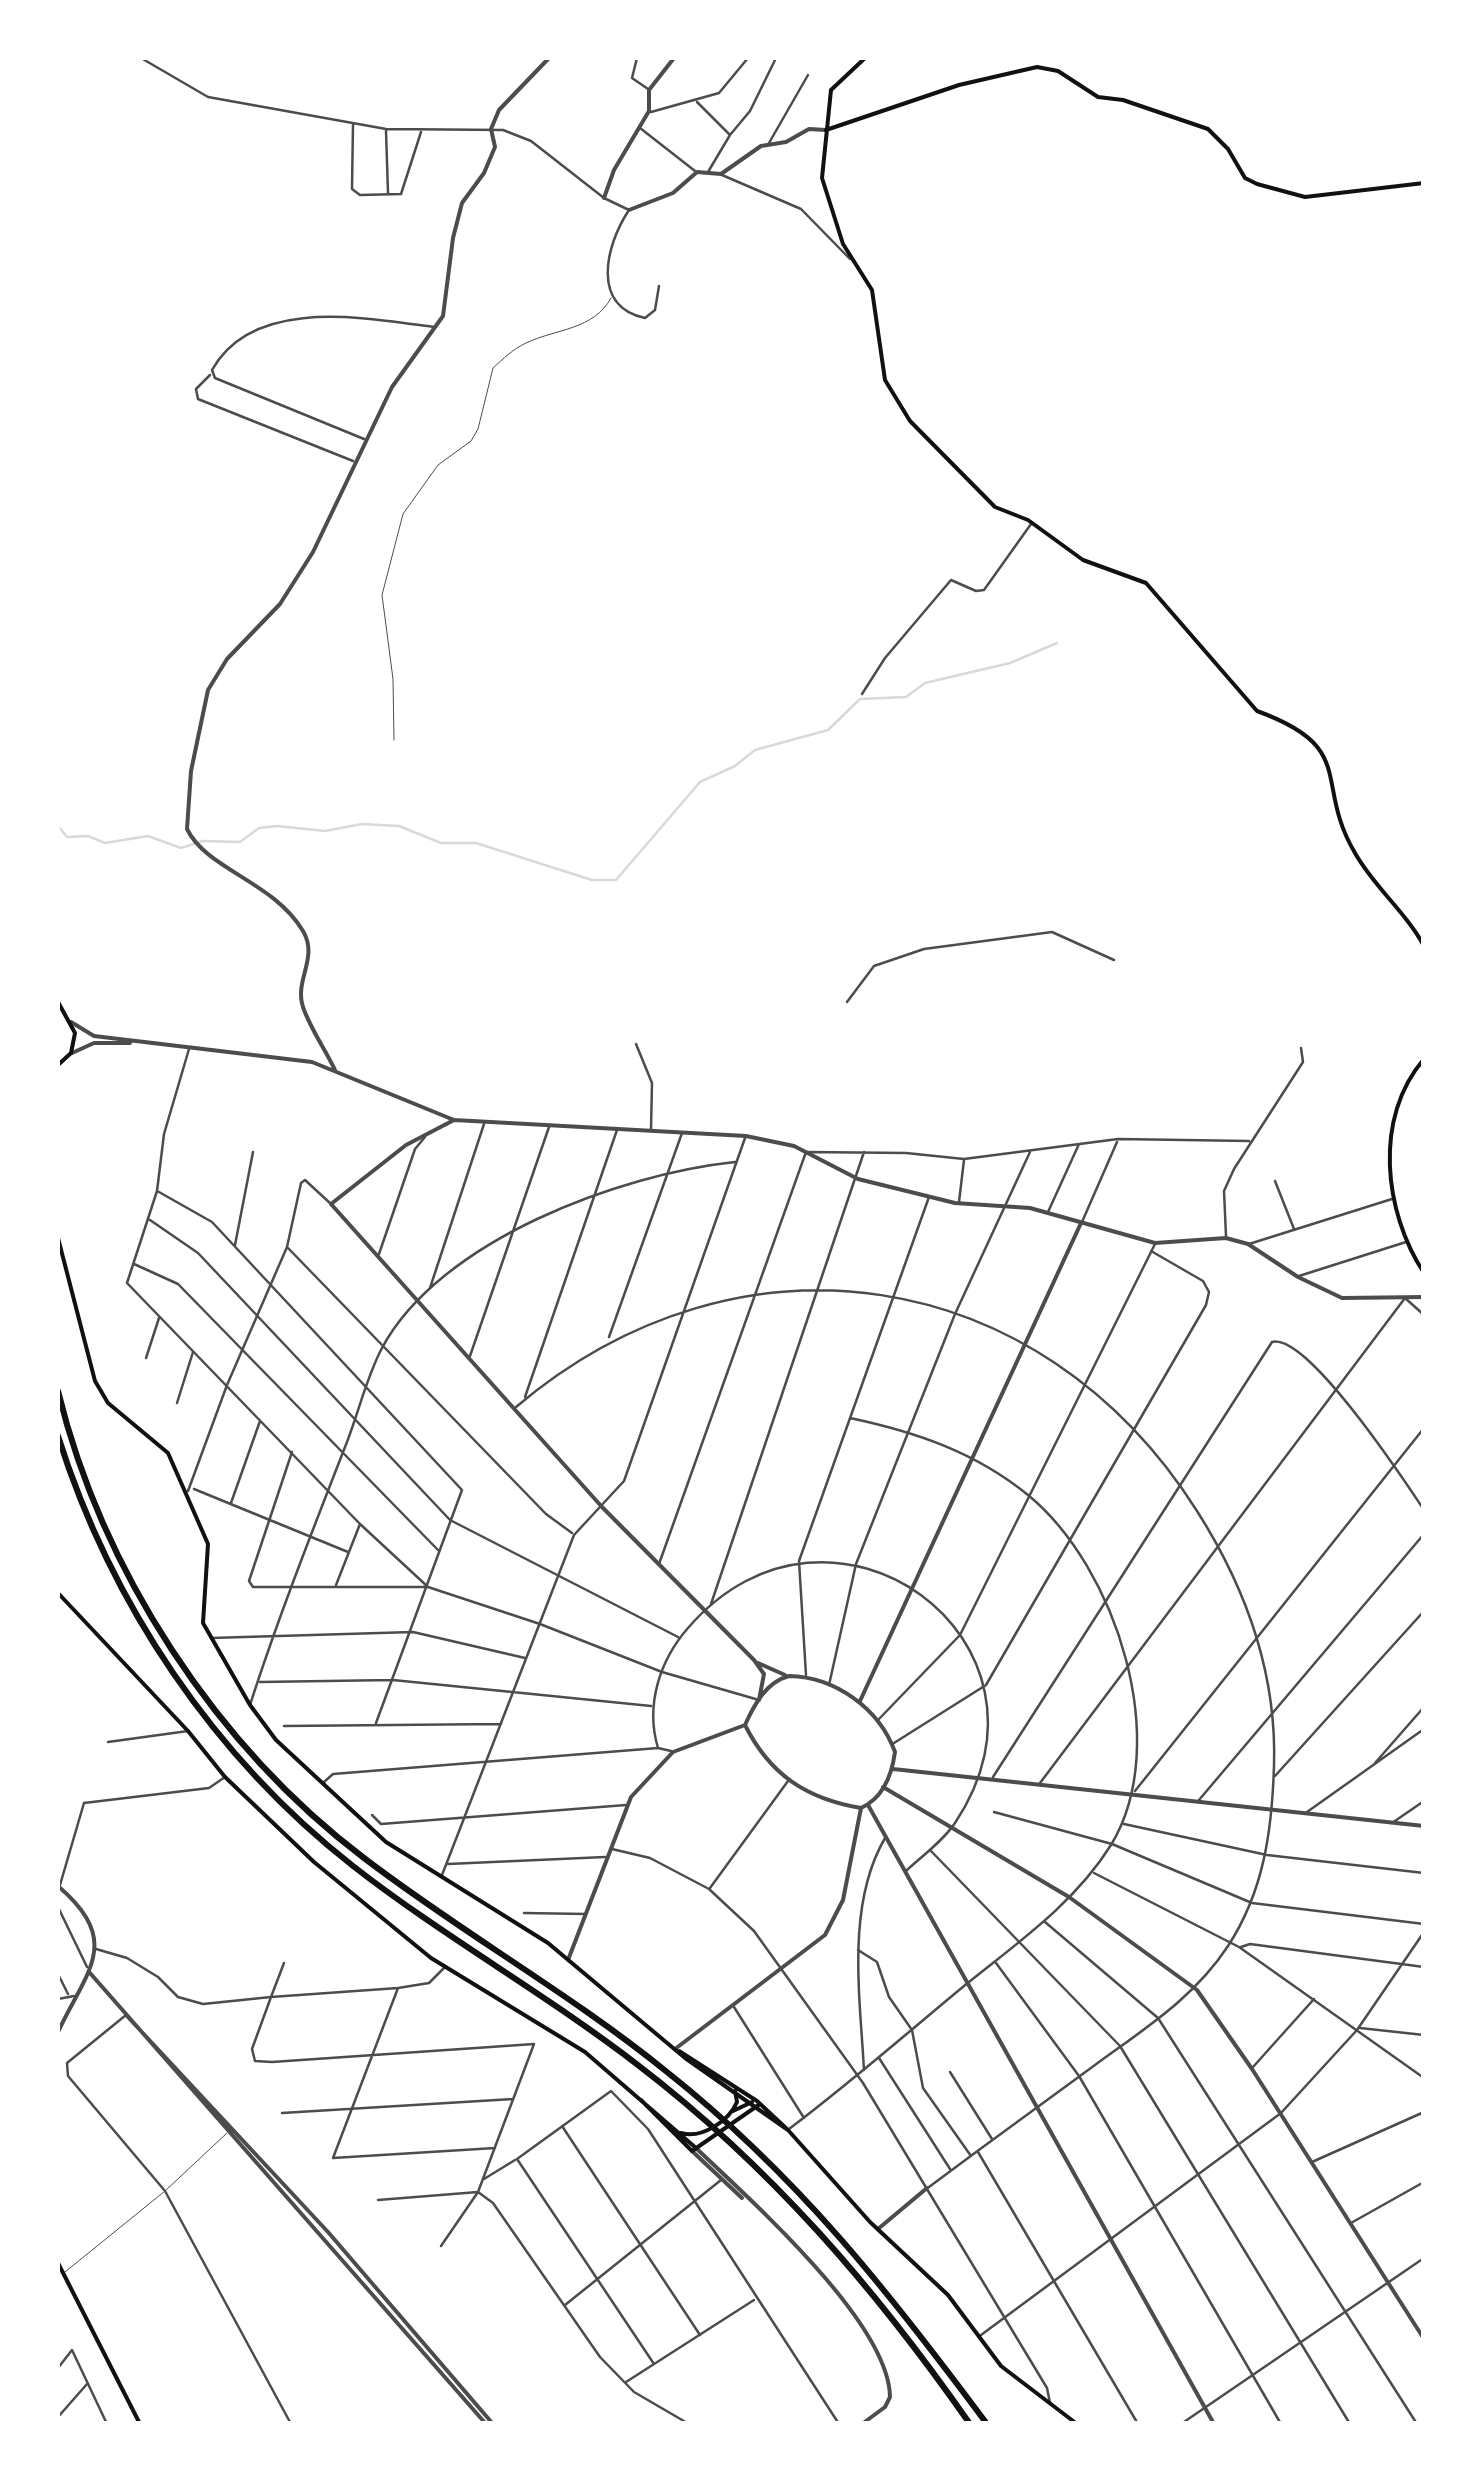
<!DOCTYPE html>
<html>
<head>
<meta charset="utf-8">
<style>
  body { margin:0 }
  #map { position:relative; width:1481px; height:2481px; overflow:hidden; background:#fff; font-family:Literata,serif }
  canvas { display:block }
  .frame { position:absolute; inset:0; border:60px solid #fff; pointer-events:none }
</style>
</head>
<body>
<div id="map">
<canvas width="1481" height="2481"></canvas>
<div class="frame"></div>
</div>
<script>
const g = document.querySelector('canvas').getContext('2d');
g.lineJoin = 'round';
function trace(path, color, width, dash) {
  g.strokeStyle = color;
  g.lineWidth = width;
  g.lineCap = dash ? 'butt' : 'round';
  g.setLineDash(dash || []);
  g.stroke(path);
}
trace(new Path2D(`
  M 58,826 L 67,837 L 88,836 L 105,843 L 148,836 L 181,848 L 203,841 L 240,842 L 259,828 L 277,826 L 325,831 L 362,824 L 399,826 L 441,843 L 476,843 L 592,880 L 616,880 L 700,782 L 735,766 L 755,750 L 828,730 L 860,699 L 906,697 L 925,683 L 1010,663 L 1057,643`), '#d9d9d9', 2.5);
trace(new Path2D(`
  M 394,740 L 393,679 L 382,595 L 403,514 L 438,465 L 471,441 L 478,429 L 493,368 C 503,359 513,349 526,343 C 555,329 594,330 611,298
  M 65,2272 L 165,2191 L 227,2133`), '#4c4c4c', 1);
trace(new Path2D(`
  M 141,58 L 208,97 L 386,129 L 503,130 L 531,141 L 604,198 L 629,210 C 605,246 591,307 645,318 L 655,310 L 659,286
  M 637,58 L 632,78 L 648,89
  M 697,102 L 730,135 L 708,172
  M 651,112 L 719,93 L 748,58
  M 353,124 L 352,189 L 360,195 L 401,194 L 421,132
  M 640,128 L 695,171
  M 386,131 L 388,193
  M 730,135 L 750,111 L 776,58
  M 769,143 L 808,75
  M 722,175 L 801,209 L 850,259
  M 210,375 L 196,389 L 198,399 L 353,461
  M 364,439 L 215,378 L 212,370 C 253,296 365,318 434,327
  M 862,694 L 885,658 L 951,580 L 976,591 L 984,590 L 1031,524
  M 847,1002 L 874,966 L 924,949 L 1052,932 L 1114,960
  M 636,1044 L 652,1083 L 651,1129
  M 189,1049 L 164,1134 L 157,1191 L 127,1283 L 360,1524 L 428,1587 L 540,1624 L 662,1672 L 759,1700
  M 1275,1181 L 1294,1229
  M 159,1192 L 212,1222 L 462,1490 L 376,1723
  M 959,1202 L 964,1160
  M 1048,1212 L 1079,1144
  M 150,1220 L 198,1253 L 450,1520 L 678,1637
  M 1082,1222 L 1117,1142
  M 1226,1236 L 1224,1191 L 1234,1169 L 1303,1062 L 1301,1048
  M 1249,1244 L 1392,1199
  M 235,1245 L 253,1152
  M 287,1247 L 546,1514 L 572,1533
  M 379,1254 L 415,1149 L 425,1137
  M 134,1264 L 178,1284 L 438,1550
  M 1299,1276 L 1406,1242
  M 430,1288 L 484,1124
  M 609,1337 L 682,1133
  M 470,1356 L 549,1127
  M 146,1358 L 159,1318
  M 525,1397 L 617,1130
  M 177,1403 L 193,1352
  M 516,1407 C 739,1218 1040,1263 1197,1511 C 1246,1588 1277,1674 1274,1766 C 1272,1830 1264,1891 1228,1946 C 1194,1998 1144,2029 1095,2065 C 1039,2106 984,2146 929,2187
  M 292,1452 L 249,1581 L 253,1587 L 427,1587
  M 194,1489 L 348,1552
  M 188,1491 L 227,1385 L 287,1247 L 301,1183 L 305,1180 L 331,1204
  M 231,1503 L 260,1421
  M 659,1564 L 806,1152 L 906,1153 L 964,1159 L 1118,1139 L 1249,1141
  M 336,1585 L 360,1524
  M 711,1604 L 864,1152
  M 211,1638 L 413,1632 L 525,1658
  M 806,1675 L 799,1561 L 929,1197
  M 260,1682 L 393,1680 L 651,1706
  M 829,1685 L 856,1564 L 955,1314 L 1030,1152
  M 250,1705 C 278,1618 312,1532 345,1447 C 358,1415 366,1378 382,1348 C 440,1240 620,1174 735,1162
  M 879,1719 L 960,1635 L 1155,1244
  M 284,1726 L 501,1724
  M 108,1742 L 188,1731
  M 894,1743 L 986,1685 L 1206,1305 L 1209,1292 L 1203,1281 L 1151,1251
  M 658,1748 C 645,1705 660,1660 688,1628 C 831,1462 1077,1641 955,1823 C 943,1841 922,1856 906,1871
  M 1375,1763 L 1424,1707
  M 1275,1776 L 1424,1611
  M 993,1777 L 1272,1342 C 1307,1333 1404,1480 1424,1510
  M 324,1782 L 333,1774 L 658,1748 L 671,1751
  M 1040,1783 L 1405,1298 L 1424,1315
  M 1135,1791 L 1424,1428
  M 1199,1800 L 1424,1534
  M 994,1812 L 1112,1844 L 1252,1903 L 1424,1924
  M 1307,1812 L 1424,1729
  M 372,1815 L 381,1824 L 626,1805
  M 1392,1823 L 1424,1801
  M 1124,1824 L 1267,1855 L 1424,1873
  M 612,1849 L 650,1858 L 709,1889 L 754,1931 L 863,2083 L 1047,2388 L 1050,2403
  M 931,1851 L 1120,2046 L 1350,2424
  M 448,1864 L 605,1857
  M 1094,1873 L 1239,1947 L 1424,2078
  M 442,1875 L 574,1535 L 624,1481 L 745,1138
  M 60,1885 L 84,1803 L 209,1788 L 225,1777
  M 710,1888 L 788,1781
  M 58,1907 L 87,1967
  M 524,1913 L 586,1914
  M 1045,1922 L 1158,2018 L 1417,2424
  M 1241,1947 L 1250,1944 L 1424,1967
  M 96,1949 L 127,1958 L 158,1977 L 178,1997 L 203,2004 L 271,1997 L 284,1963
  M 858,1950 L 877,1962 L 889,1997 L 912,2030 L 923,2088 L 971,2156
  M 996,1963 L 1079,2076 L 1281,2424
  M 444,1968 L 429,1983 L 398,1988 L 333,2158 L 495,2148
  M 58,1974 L 68,1994
  M 398,1988 L 271,1997 L 252,2049 L 255,2061 L 272,2062 L 534,2044 L 478,2192 L 441,2246
  M 58,1999 L 74,1996
  M 734,2007 L 804,2118
  M 126,2015 L 67,2063 L 68,2076 L 165,2191 L 291,2424
  M 1360,2028 L 1424,2035
  M 879,2058 L 950,2169
  M 1253,2067 L 1314,1999
  M 864,2070 C 860,1996 846,1905 885,1838
  M 950,2072 L 992,2139
  M 282,2113 L 513,2099
  M 562,2126 L 700,2335
  M 789,2129 C 849,2084 906,2034 964,1986 C 1017,1943 1074,1904 1111,1845 C 1173,1743 1116,1567 1028,1495 C 975,1452 916,1432 850,1418
  M 978,2152 L 1138,2424
  M 1312,2162 L 1424,2112
  M 484,2179 L 515,2160
  M 378,2200 L 478,2192 L 493,2203 L 600,2357 L 634,2392 L 689,2424
  M 1351,2223 L 1424,2182
  M 565,2305 L 721,2180
  M 981,2335 L 1281,2113 L 1357,2030 L 1424,1932
  M 654,2364 L 517,2159 L 611,2091 L 648,2129 L 839,2424
  M 58,2368 L 72,2350 L 107,2424
  M 626,2382 L 754,2300
  M 58,2417 L 87,2384
  M 1181,2424 L 1424,2258`), '#4c4c4c', 2.5);
trace(new Path2D(`
  M 604,198 L 614,170 L 649,111 L 649,90 L 674,58
  M 629,210 L 673,193 L 697,172 L 721,174 L 761,146 L 786,142 L 809,129 L 826,130
  M 71,1022 L 94,1036 L 312,1062 L 454,1120 L 746,1136 L 794,1146 L 858,1179 L 955,1203 L 1030,1208 L 1155,1243 L 1226,1238 L 1248,1244 L 1298,1277 L 1342,1298 L 1424,1297
  M 72,1053 L 94,1043 L 130,1043
  M 335,1070 C 325,1049 310,1028 303,1007 C 294,980 319,958 303,931 C 273,881 207,870 187,829 L 191,771 L 208,690 L 227,659 L 280,604 L 313,552 L 392,387 L 443,316 L 453,238 L 462,203 L 484,173 L 495,147 L 491,129 L 499,110 L 549,58
  M 454,1120 L 406,1145 L 331,1204 L 602,1507 L 754,1660 L 764,1674 L 759,1700
  M 758,1663 L 785,1675
  M 789,1676 C 835,1677 879,1708 895,1752 C 892,1774 883,1798 861,1808 C 807,1799 770,1775 745,1725 C 754,1705 766,1682 789,1676 Z
  M 860,1701 L 1081,1223
  M 893,1769 L 1424,1826
  M 883,1787 L 1069,1897 L 1197,1990 L 1252,2069 L 1424,2339
  M 868,1805 L 1214,2424
  M 58,1886 C 123,1942 87,1970 58,2032
  M 568,1960 L 631,1797 L 673,1752 L 745,1725
  M 90,1973 L 486,2424
  M 126,2015 L 328,2232 L 493,2424
  M 675,2049 L 825,1935 L 843,1900 L 861,1808
  M 696,2148 C 749,2199 889,2322 890,2397 L 885,2407 L 862,2424
  M 692,2151 L 742,2198
  M 878,2229 L 927,2188`), '#4c4c4c', 4);
trace(new Path2D(`
  M 865,58 L 831,90 L 822,178 L 843,244 L 872,290 L 885,380 L 910,421 L 995,507 L 1028,520 L 1083,560 L 1146,583 L 1257,711 C 1359,748 1313,782 1355,853 C 1374,887 1405,911 1424,946
  M 826,130 L 959,85 L 1037,67 L 1058,71 L 1098,97 L 1123,100 L 1208,129 L 1228,149 L 1245,178 L 1257,184 L 1305,197 L 1424,183
  M 58,1002 L 75,1033 L 71,1053 L 58,1065
  M 1424,1059 C 1373,1118 1384,1212 1424,1273
  M 58,1238 L 95,1381 L 108,1403 L 168,1453 L 208,1544 L 203,1623 L 250,1705 L 276,1740 L 386,1842 L 548,1943 L 685,2058 L 788,2130 L 870,2222 L 948,2295 L 1001,2366 L 1077,2424
  M 58,1593 L 188,1731 L 225,1777 L 314,1862 L 431,1958 L 585,2052 L 696,2148
  M 679,2051 L 757,2101 L 788,2130
  M 641,2100 L 692,2151 L 760,2104
  M 733,2111 L 752,2102
  M 681,2133 C 702,2139 729,2121 737,2102 L 735,2091
  M 58,2263 L 140,2424`), '#111', 4);
trace(new Path2D(`
  M 58,1391 C 102,1571 216,1746 364,1858 C 462,1933 571,1994 667,2072 C 797,2175 889,2292 987,2424
  M 58,1436 C 111,1604 214,1757 353,1866 C 444,1937 546,1994 638,2065 C 770,2166 875,2288 970,2424`), '#111', 6);
</script>
</body>
</html>
